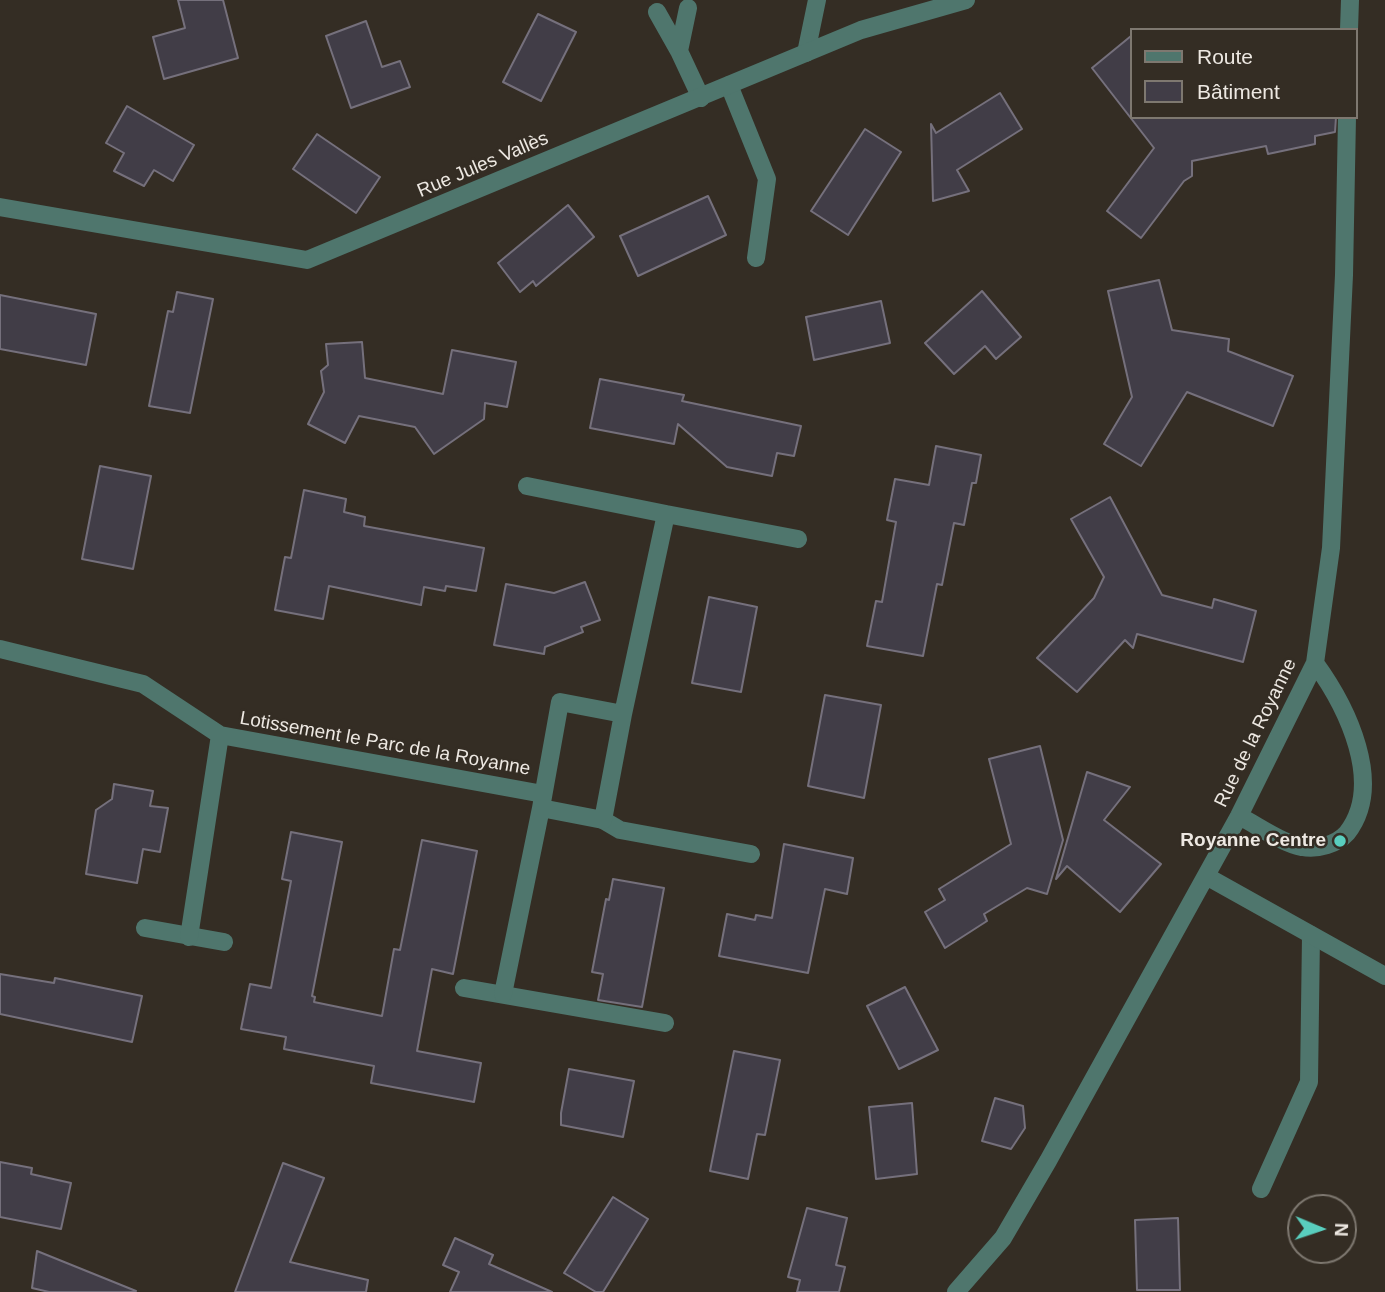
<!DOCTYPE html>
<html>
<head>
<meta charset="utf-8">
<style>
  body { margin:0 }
  #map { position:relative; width:1385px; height:1292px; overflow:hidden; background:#342d24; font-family:Helvetica,sans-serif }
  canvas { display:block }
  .legend { position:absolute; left:1130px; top:28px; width:228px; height:91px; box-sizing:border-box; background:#342d24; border:2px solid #7e7870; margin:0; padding:9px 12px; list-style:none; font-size:21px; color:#ede8e2 }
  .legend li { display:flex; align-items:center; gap:14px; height:35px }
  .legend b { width:35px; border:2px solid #7e7870 }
  .north { position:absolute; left:1287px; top:1194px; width:70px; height:70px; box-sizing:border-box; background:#342d24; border:2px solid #7e7870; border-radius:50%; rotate:92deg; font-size:19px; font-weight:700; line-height:28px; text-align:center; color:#ede8e2 }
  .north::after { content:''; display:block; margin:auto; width:24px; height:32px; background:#59cebe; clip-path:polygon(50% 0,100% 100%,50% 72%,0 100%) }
</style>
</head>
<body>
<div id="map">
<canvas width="1385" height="1292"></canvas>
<ul class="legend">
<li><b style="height:9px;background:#4f766d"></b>Route</li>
<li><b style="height:19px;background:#413d47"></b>Bâtiment</li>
</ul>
<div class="north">N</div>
</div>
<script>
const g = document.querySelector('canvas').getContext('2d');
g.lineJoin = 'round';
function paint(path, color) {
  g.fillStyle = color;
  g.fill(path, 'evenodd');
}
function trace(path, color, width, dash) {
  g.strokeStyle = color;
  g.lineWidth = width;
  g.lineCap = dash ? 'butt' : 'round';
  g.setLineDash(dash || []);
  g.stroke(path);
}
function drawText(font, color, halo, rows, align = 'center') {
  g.font = font + ' Helvetica,sans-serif';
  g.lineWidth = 5;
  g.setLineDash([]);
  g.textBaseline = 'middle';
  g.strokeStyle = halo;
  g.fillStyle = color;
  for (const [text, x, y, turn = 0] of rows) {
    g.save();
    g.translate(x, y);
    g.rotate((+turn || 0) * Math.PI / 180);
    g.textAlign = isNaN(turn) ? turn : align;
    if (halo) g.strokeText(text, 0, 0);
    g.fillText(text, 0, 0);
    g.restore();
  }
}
const building = new Path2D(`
  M 178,0 L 223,0 L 238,58 L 164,79 L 153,37 L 185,28 Z
  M 538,14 L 576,32 L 541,101 L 503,82 Z
  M 366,21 L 382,67 L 400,61 L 410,87 L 351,108 L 326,36 Z
  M 1131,36 L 1131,117 L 1336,117 L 1335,132 L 1315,136 L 1315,144 L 1268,154 L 1266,146 L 1192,161 L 1192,176 L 1184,181 L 1141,238 L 1107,211 L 1154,148 L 1092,68 Z
  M 1000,93 L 1022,129 L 957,170 L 969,191 L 933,201 L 931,124 L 936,133 Z
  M 127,106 L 194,145 L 173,181 L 154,170 L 144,186 L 114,171 L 124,153 L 106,143 Z
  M 865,129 L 901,152 L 848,235 L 811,211 Z
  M 317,134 L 380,177 L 356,213 L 293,169 Z
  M 708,196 L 726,235 L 638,276 L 620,236 Z
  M 568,205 L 594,237 L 536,286 L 533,281 L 520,292 L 498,263 Z
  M 1159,280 L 1172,330 L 1229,339 L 1228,351 L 1293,376 L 1273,426 L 1187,392 L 1141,466 L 1104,444 L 1132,397 L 1108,291 Z
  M 982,291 L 1021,337 L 996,359 L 985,346 L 954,374 L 925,343 Z
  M 177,292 L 213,299 L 190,413 L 149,406 L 168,311 L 173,312 Z
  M 0,295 L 96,314 L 86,365 L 0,349 Z
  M 881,301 L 890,343 L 814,360 L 806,317 Z
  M 362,342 L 365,378 L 443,394 L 452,350 L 516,362 L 507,407 L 485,403 L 484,419 L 434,454 L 415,427 L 359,416 L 345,443 L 308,424 L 324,392 L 321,371 L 328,365 L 326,344 Z
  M 600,379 L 684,395 L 682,401 L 801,426 L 794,456 L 777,453 L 772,476 L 727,467 L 678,424 L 674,444 L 590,428 Z
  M 936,446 L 981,455 L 976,483 L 972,483 L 964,525 L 954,523 L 942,585 L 937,584 L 923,656 L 867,646 L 876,601 L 882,602 L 896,522 L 887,520 L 895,479 L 929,485 Z
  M 100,466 L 151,476 L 133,569 L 82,559 Z
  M 304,490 L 346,499 L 344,512 L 365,517 L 364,526 L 484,548 L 476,591 L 446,586 L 445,591 L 424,587 L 421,605 L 329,586 L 323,619 L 275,610 L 285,557 L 291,558 Z
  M 1110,497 L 1162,595 L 1212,608 L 1214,599 L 1256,611 L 1243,662 L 1137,634 L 1133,648 L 1125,640 L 1077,692 L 1037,658 L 1094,598 L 1104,577 L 1071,519 Z
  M 585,582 L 600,620 L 581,627 L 583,632 L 545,647 L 544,654 L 494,645 L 506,584 L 554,593 Z
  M 709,597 L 757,607 L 741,692 L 692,683 Z
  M 825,695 L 881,705 L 864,798 L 808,786 Z
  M 1040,746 L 1063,840 L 1047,894 L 1027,888 L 984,914 L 987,921 L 945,948 L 925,912 L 945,900 L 939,889 L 1011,844 L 989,759 Z
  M 1087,772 L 1130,787 L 1104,820 L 1161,864 L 1120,912 L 1067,866 L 1056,879 Z
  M 114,784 L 153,791 L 150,806 L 168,808 L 160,852 L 143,849 L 137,883 L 86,874 L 96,810 L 112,799 Z
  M 291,832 L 342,842 L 312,996 L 315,997 L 314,1002 L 382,1016 L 394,949 L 400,950 L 422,840 L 477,851 L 453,974 L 432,969 L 417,1051 L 481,1063 L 474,1102 L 371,1083 L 374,1066 L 284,1049 L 286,1037 L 241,1029 L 250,984 L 271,988 L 291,881 L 282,879 Z
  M 784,844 L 853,858 L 847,894 L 825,889 L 808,973 L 719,956 L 727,914 L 755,920 L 756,915 L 772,918 Z
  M 613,879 L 664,888 L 642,1007 L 598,1000 L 603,974 L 592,972 L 606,899 L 609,900 Z
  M 0,974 L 54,983 L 55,978 L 142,996 L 132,1042 L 0,1014 Z
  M 905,987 L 938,1050 L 899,1069 L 867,1006 Z
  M 734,1051 L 780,1060 L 765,1135 L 757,1134 L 748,1179 L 710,1171 Z
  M 569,1069 L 634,1081 L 623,1137 L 561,1125 L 561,1113 Z
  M 995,1098 L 1023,1106 L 1025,1128 L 1011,1149 L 982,1141 Z
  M 912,1103 L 917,1174 L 876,1179 L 869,1107 Z
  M 0,1162 L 32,1168 L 31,1174 L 71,1183 L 61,1229 L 0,1217 Z
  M 283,1163 L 324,1178 L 290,1262 L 368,1280 L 366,1292 L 235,1292 Z
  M 613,1197 L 648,1219 L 603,1292 L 596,1292 L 564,1273 Z
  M 807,1208 L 847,1218 L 836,1265 L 845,1267 L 839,1292 L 797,1292 L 800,1280 L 788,1277 Z
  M 1178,1218 L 1180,1290 L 1137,1290 L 1135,1220 Z
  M 455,1238 L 493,1255 L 489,1264 L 552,1292 L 450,1292 L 459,1272 L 443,1265 Z
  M 37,1251 L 136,1291 L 135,1292 L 49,1292 L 32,1288 Z`);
paint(building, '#413d47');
trace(building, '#75707c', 2);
trace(new Path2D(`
  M 688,8 L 679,51 L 701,98
  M 657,12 L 679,51
  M 806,53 L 817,0
  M 729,85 L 767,179 L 756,258
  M 603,820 L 620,830 L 751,854
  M 145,928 L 224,942
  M 464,988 L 665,1023
  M 1261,1189 L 1309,1082 L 1311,935`), '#4f766d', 18);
trace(new Path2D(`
  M 1349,30 L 1350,0
  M 0,207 L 307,260 L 861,30 L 966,0
  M 527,486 L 666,514
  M 0,649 L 143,684 L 220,735 L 543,794
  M 560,702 L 623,714 L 603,820 L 541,808 Z
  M 623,714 L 666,514 L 798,539
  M 1239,816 C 1257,825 1283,844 1302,847 C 1318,850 1337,844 1347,833 C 1385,784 1347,707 1315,663
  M 1206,876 L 1385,976
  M 189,937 L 220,735
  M 503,994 L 541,808
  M 956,1292 L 1003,1238 L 1048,1161 L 1239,816 L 1315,663 L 1331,548 L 1344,275 L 1347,117`), '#4f766d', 18);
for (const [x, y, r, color] of [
  [1340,841,7,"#59cebe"]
]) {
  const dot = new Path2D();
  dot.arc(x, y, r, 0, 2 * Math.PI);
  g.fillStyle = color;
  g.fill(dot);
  trace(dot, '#342d24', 2.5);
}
drawText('19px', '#ede8e2', '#342d24', [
  ["Rue Jules Vallès",483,165,-23],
  ["Rue de la Royanne",1256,733,-64],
  ["Lotissement le Parc de la Royanne",385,744,10]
]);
drawText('bold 19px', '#ede8e2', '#342d24', [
  ["Royanne Centre",1326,841]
], 'right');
</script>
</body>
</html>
